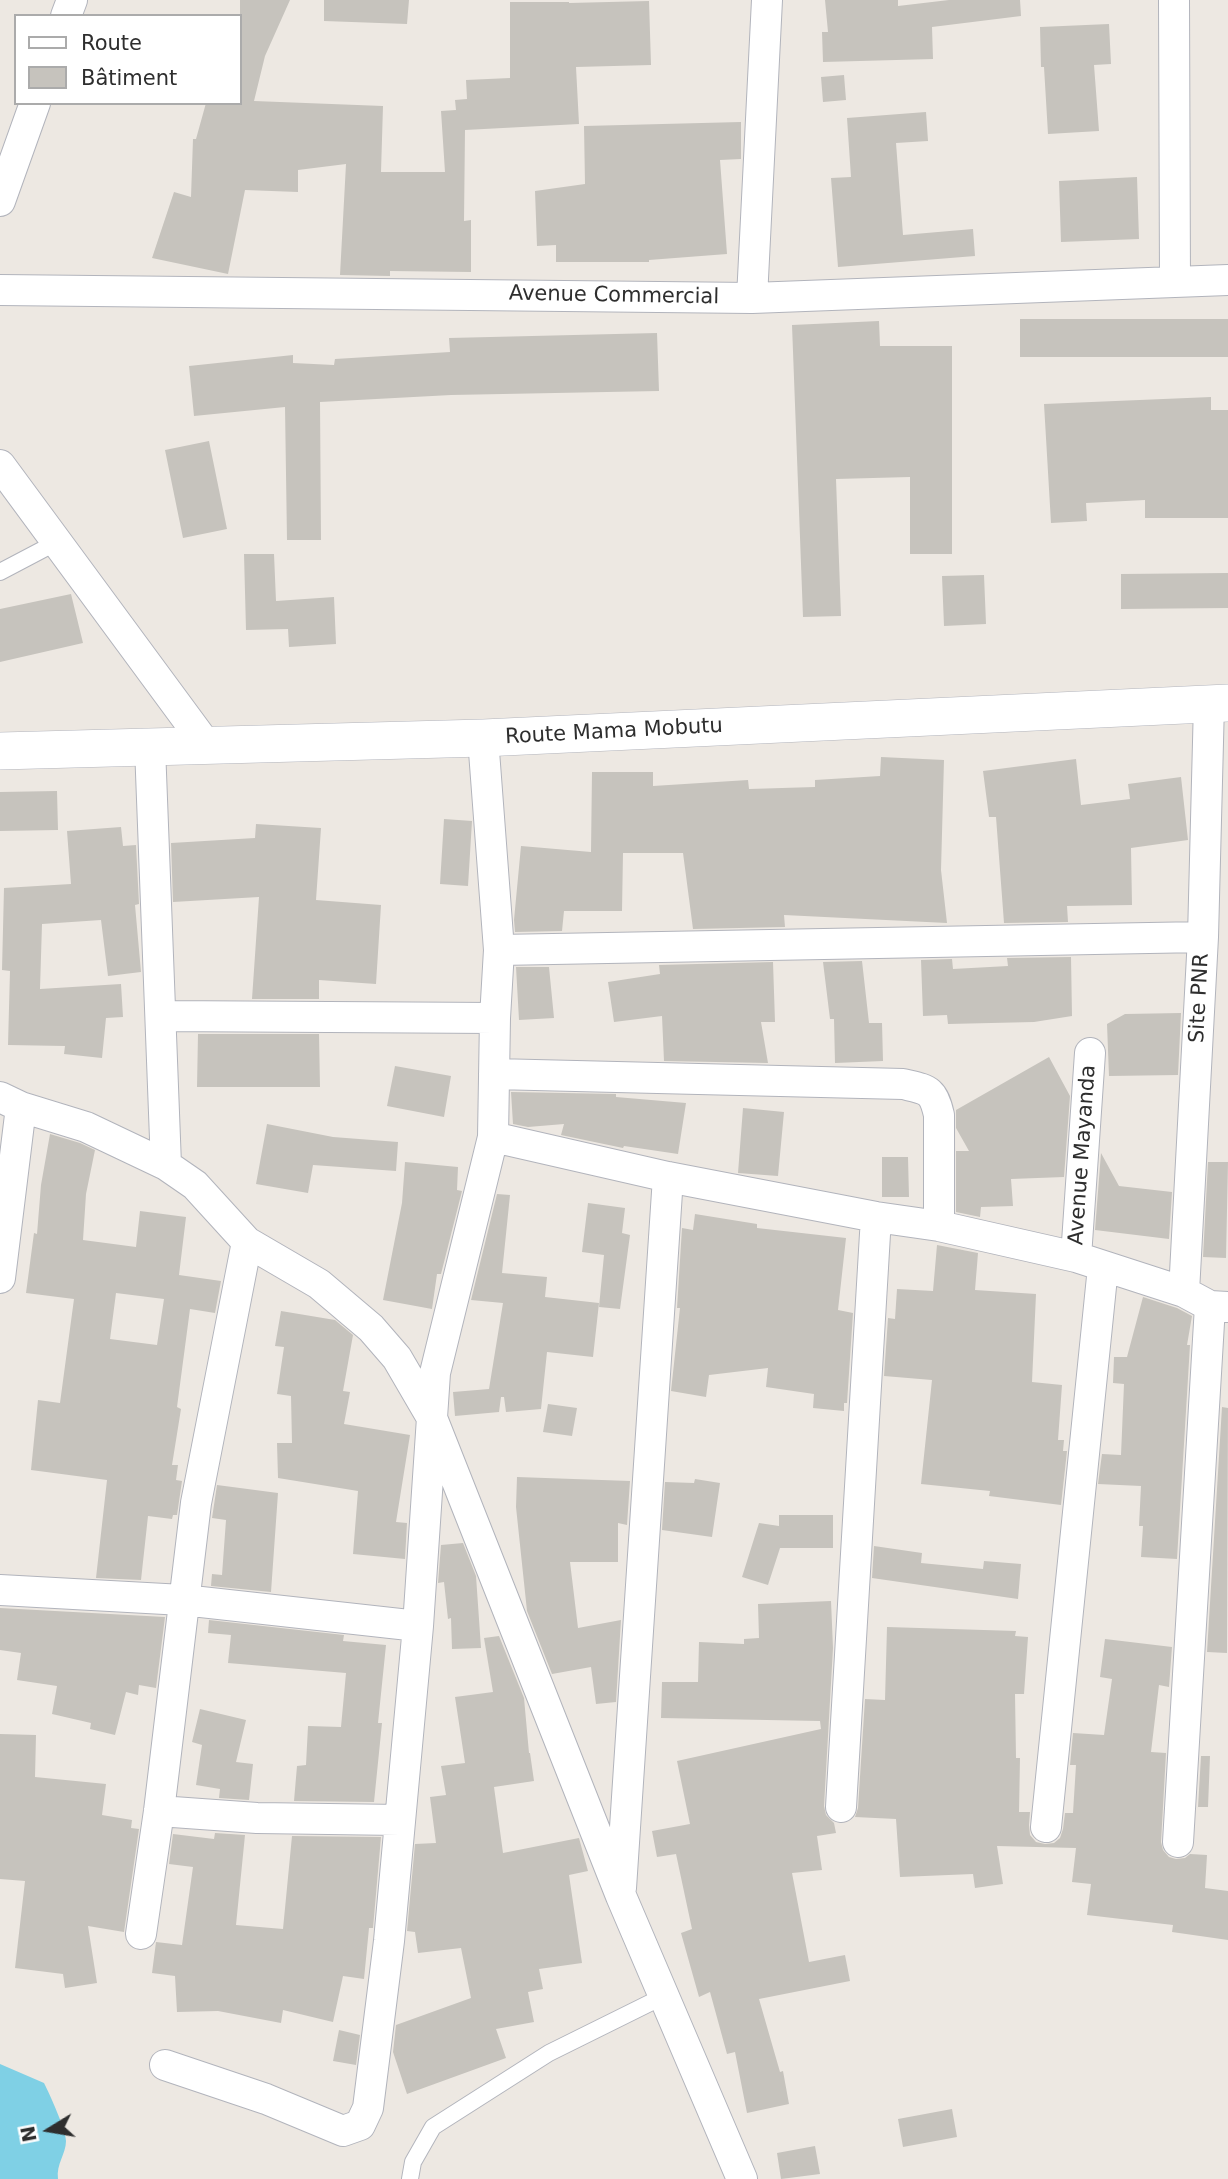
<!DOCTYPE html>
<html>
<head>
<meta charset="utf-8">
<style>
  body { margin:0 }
  #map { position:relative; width:1228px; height:2179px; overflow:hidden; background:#ede8e2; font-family:"DejaVu Sans",sans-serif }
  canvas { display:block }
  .legend { position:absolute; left:14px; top:14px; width:228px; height:91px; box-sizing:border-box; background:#fff; border:2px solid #ababab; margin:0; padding:9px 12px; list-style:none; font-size:21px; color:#2e2e2e }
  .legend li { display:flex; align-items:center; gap:14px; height:35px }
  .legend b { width:35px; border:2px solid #ababab }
  .north { position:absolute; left:14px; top:2095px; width:70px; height:70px; -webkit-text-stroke:5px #fff; paint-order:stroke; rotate:259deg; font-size:19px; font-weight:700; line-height:28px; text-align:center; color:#2e2e2e }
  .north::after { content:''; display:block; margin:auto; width:24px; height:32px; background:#2e2e2e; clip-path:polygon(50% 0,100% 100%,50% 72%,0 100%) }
</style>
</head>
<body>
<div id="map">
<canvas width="1228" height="2179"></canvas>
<ul class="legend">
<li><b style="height:9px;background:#fff"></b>Route</li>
<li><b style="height:19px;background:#c6c3bd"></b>Bâtiment</li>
</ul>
<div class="north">N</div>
</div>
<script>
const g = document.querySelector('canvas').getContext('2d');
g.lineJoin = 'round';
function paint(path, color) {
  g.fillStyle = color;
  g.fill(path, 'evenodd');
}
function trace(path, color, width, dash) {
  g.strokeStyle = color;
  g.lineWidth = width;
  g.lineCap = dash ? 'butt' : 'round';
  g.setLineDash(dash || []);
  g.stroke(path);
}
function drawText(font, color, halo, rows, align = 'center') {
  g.font = font + ' "DejaVu Sans",sans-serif';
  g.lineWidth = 6;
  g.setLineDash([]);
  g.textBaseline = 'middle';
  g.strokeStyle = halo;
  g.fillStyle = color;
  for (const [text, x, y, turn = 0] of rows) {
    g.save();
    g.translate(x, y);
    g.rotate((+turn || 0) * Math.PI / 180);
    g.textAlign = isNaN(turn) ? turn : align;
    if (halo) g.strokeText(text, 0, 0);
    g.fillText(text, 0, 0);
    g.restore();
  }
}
paint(new Path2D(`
  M 0,2064 L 44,2083 C 50,2095 66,2130 66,2141 C 66,2154 56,2164 58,2179 L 0,2179 Z`), '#7fd0e5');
paint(new Path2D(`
  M 240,0 L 290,0 L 265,56 L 254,101 L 383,106 L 381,172 L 445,172 L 441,111 L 456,110 L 455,100 L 467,99 L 466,80 L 510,78 L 510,2 L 569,2 L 569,3 L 649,1 L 651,65 L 576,67 L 579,124 L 465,130 L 464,221 L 471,220 L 471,272 L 390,271 L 390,276 L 340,275 L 346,164 L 298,170 L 298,192 L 245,190 L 228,274 L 152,258 L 174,192 L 191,197 L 193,139 L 196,139 L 206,103 L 240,103 Z
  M 324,0 L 409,0 L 407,24 L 324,21 Z
  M 825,0 L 898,0 L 898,6 L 949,0 L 1020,0 L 1021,16 L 932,27 L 933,59 L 823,62 L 822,32 L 828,32 Z
  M 1109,24 L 1111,64 L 1094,65 L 1099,131 L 1048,134 L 1044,67 L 1041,67 L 1040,27 Z
  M 844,75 L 846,100 L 823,102 L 821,77 Z
  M 926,112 L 928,141 L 896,143 L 903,235 L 973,229 L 975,256 L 838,267 L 831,178 L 851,177 L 847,118 Z
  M 741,122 L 741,159 L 720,160 L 727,254 L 649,260 L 649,262 L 556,262 L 556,245 L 537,246 L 535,191 L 585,184 L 584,126 Z
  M 1137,177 L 1139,239 L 1061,242 L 1059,181 Z
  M 1020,319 L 1228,319 L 1228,357 L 1020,357 Z
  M 879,321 L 880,346 L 952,346 L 952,554 L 910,554 L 910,477 L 836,479 L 841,616 L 803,617 L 792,325 Z
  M 657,333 L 659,391 L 451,395 L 320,402 L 321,540 L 287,540 L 285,407 L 194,416 L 189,366 L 293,355 L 293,363 L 334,365 L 335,359 L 450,352 L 449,338 Z
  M 1211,397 L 1211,410 L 1228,410 L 1228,518 L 1145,518 L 1145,500 L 1086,503 L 1087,521 L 1051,523 L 1044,404 Z
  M 209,441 L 227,529 L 183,538 L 165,450 Z
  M 244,554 L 274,554 L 276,601 L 334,597 L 336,644 L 289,647 L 288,629 L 246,630 Z
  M 1228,573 L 1228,608 L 1121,609 L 1121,574 Z
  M 984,575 L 986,624 L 944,626 L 942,576 Z
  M 71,594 L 83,643 L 0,662 L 0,609 Z
  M 881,757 L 944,760 L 941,870 L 947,923 L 784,915 L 785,927 L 693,929 L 683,853 L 623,853 L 622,911 L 564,911 L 562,931 L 515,932 L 514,920 L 521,846 L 591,852 L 592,772 L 653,772 L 653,786 L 748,780 L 749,789 L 815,787 L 815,780 L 880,776 Z
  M 1076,759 L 1081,805 L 1130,799 L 1128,784 L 1181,777 L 1188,840 L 1131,848 L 1132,905 L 1067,906 L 1068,922 L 1004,923 L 996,817 L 989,817 L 983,771 Z
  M 57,791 L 58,830 L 0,831 L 0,792 Z
  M 444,819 L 472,821 L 468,886 L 440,884 Z
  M 256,824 L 321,828 L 316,900 L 381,905 L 376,984 L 319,980 L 319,999 L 252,999 L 259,897 L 173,902 L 171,843 L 255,838 Z
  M 121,827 L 123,846 L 136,845 L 139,904 L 135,905 L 141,972 L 108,976 L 101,920 L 42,924 L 40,989 L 121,984 L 123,1017 L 106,1018 L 102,1058 L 64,1054 L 65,1046 L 8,1045 L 10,971 L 2,970 L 4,888 L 71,884 L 67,831 Z
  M 1071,957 L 1072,1016 L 1034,1022 L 948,1024 L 947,1015 L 923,1016 L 921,960 L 952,959 L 953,969 L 1008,966 L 1007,958 Z
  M 862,961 L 869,1023 L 882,1023 L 883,1061 L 835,1063 L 834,1019 L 830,1019 L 823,962 Z
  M 773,962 L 775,1022 L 761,1022 L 768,1063 L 664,1061 L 662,1016 L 614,1022 L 608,982 L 660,974 L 659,965 Z
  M 516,967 L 549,967 L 554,1018 L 519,1020 Z
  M 1181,1013 L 1178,1075 L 1109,1076 L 1107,1024 L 1125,1014 Z
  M 198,1034 L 319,1034 L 320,1087 L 197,1087 Z
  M 1049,1057 L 1070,1096 L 1064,1177 L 1011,1179 L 1013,1206 L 981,1207 L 980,1217 L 956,1212 L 956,1151 L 969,1151 L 956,1128 L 956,1110 Z
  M 395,1066 L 451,1076 L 444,1117 L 387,1106 Z
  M 511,1092 L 616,1094 L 616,1097 L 686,1103 L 678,1154 L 624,1146 L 623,1148 L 561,1135 L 564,1124 L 528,1127 L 513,1124 Z
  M 743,1108 L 784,1112 L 778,1176 L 738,1173 Z
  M 267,1124 L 333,1137 L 398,1142 L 396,1171 L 313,1165 L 308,1193 L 256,1184 Z
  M 50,1134 L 80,1143 L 95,1150 L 86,1194 L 83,1240 L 136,1247 L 140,1211 L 186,1217 L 179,1275 L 221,1281 L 215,1313 L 190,1309 L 177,1407 L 181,1409 L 172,1465 L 178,1465 L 176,1480 L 182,1481 L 177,1515 L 173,1515 L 172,1519 L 148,1516 L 141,1580 L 96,1578 L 107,1480 L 31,1470 L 38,1400 L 60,1403 L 74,1299 L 26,1293 L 34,1233 L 37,1234 L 41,1185 ZM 116,1293 L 164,1299 L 157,1345 L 110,1339 Z
  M 1101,1153 L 1119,1186 L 1172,1192 L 1169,1239 L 1095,1230 Z
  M 882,1157 L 908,1157 L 909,1197 L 882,1197 Z
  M 405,1162 L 458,1167 L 457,1190 L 462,1191 L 441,1274 L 437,1274 L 432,1309 L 383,1300 L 402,1203 Z
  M 1208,1162 L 1228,1162 L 1226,1258 L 1203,1257 Z
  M 497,1194 L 510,1195 L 502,1273 L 547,1277 L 545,1297 L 599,1303 L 593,1357 L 547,1352 L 541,1409 L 506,1412 L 504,1397 L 501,1397 L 499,1412 L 455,1416 L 453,1392 L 489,1389 L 503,1303 L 471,1300 Z
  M 588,1203 L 625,1208 L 622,1233 L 630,1235 L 620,1309 L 599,1307 L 604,1255 L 582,1252 Z
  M 695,1214 L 757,1224 L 757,1228 L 846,1238 L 838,1310 L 853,1313 L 847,1403 L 844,1403 L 844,1411 L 813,1408 L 814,1394 L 766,1387 L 768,1368 L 709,1375 L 706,1397 L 671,1391 L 680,1308 L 677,1308 L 682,1228 L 693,1230 Z
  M 937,1245 L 978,1253 L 975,1290 L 1036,1294 L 1032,1382 L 1062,1385 L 1058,1440 L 1064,1440 L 1063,1451 L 1067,1451 L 1061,1505 L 989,1496 L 990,1491 L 921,1484 L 932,1380 L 884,1376 L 888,1318 L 895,1319 L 897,1289 L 933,1291 Z
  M 1143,1297 L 1177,1308 L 1192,1316 L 1187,1345 L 1190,1345 L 1177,1559 L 1141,1557 L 1143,1526 L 1139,1526 L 1141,1486 L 1098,1484 L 1102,1454 L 1121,1455 L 1124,1384 L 1113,1383 L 1114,1357 L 1127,1357 Z
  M 281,1311 L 335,1320 L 353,1335 L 343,1391 L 350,1392 L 344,1424 L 410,1435 L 396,1522 L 407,1523 L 405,1559 L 353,1554 L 358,1491 L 278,1478 L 277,1443 L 292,1443 L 291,1396 L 277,1394 L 284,1347 L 275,1346 Z
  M 548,1404 L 577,1408 L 572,1436 L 543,1432 Z
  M 1222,1407 L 1228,1408 L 1227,1653 L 1207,1652 Z
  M 517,1477 L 630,1481 L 627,1525 L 618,1523 L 618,1562 L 570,1562 L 578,1628 L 621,1620 L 616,1702 L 596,1704 L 591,1667 L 552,1674 L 527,1611 L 516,1507 Z
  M 695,1479 L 720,1483 L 712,1537 L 662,1530 L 665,1482 L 694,1483 Z
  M 217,1485 L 278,1493 L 271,1592 L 211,1586 L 212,1574 L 222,1575 L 226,1520 L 212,1518 Z
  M 779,1515 L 833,1515 L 833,1548 L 780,1548 L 768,1585 L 742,1577 L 759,1523 L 779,1526 Z
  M 463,1543 L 476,1576 L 481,1648 L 452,1649 L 451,1618 L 448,1619 L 444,1582 L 438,1583 L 441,1545 Z
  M 874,1546 L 922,1553 L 921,1563 L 983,1569 L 984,1561 L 1021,1564 L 1018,1599 L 872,1578 Z
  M 831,1601 L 833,1648 L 824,1806 L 826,1815 L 834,1823 L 836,1833 L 817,1836 L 822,1870 L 792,1873 L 809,1962 L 845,1955 L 850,1981 L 759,1999 L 780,2072 L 783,2071 L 789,2104 L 747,2113 L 735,2052 L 727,2054 L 710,1992 L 699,1997 L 681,1933 L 692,1929 L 676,1854 L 657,1857 L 652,1831 L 690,1824 L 677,1761 L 821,1729 L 820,1721 L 661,1718 L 662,1682 L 698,1682 L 699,1642 L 744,1644 L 744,1639 L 759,1638 L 758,1604 Z
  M 0,1608 L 165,1617 L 156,1688 L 139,1685 L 138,1695 L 126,1692 L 115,1735 L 90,1729 L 91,1723 L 52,1714 L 57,1686 L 17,1680 L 21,1653 L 0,1650 Z
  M 209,1620 L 344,1635 L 343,1641 L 386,1645 L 378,1723 L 382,1723 L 374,1802 L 294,1801 L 297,1766 L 306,1765 L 308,1726 L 341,1727 L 346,1673 L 228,1663 L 231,1635 L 208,1633 Z
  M 887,1627 L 1016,1631 L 1015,1636 L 1028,1637 L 1024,1694 L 1015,1694 L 1016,1758 L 1020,1758 L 1019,1812 L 1030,1812 L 1029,1825 L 1030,1835 L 1036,1842 L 1045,1844 L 1054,1843 L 1060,1838 L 1063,1829 L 1065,1813 L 1073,1813 L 1076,1765 L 1070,1765 L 1073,1733 L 1104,1735 L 1112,1679 L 1100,1677 L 1105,1639 L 1172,1647 L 1169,1687 L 1159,1685 L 1151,1752 L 1166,1753 L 1161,1842 L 1163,1850 L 1169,1857 L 1176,1859 L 1185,1858 L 1190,1854 L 1207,1855 L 1205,1888 L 1228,1891 L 1228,1940 L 1172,1932 L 1173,1925 L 1087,1915 L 1091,1884 L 1072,1882 L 1076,1848 L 997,1846 L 1003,1884 L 975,1888 L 973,1874 L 900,1877 L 896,1819 L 855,1817 L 858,1808 L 865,1699 L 885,1700 Z
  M 499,1636 L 524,1698 L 529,1753 L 530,1753 L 534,1781 L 494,1787 L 503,1853 L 579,1838 L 588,1871 L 569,1875 L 582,1963 L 539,1969 L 543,1989 L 528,1992 L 534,2022 L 496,2029 L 506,2058 L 407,2094 L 393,2052 L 396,2025 L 471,1998 L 461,1948 L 418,1953 L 415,1932 L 407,1931 L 415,1844 L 436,1843 L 430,1797 L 446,1795 L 441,1766 L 465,1763 L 455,1697 L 493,1692 L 484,1638 Z
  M 200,1709 L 246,1720 L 236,1762 L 253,1764 L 249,1800 L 219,1798 L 220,1789 L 196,1785 L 202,1745 L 192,1742 Z
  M 0,1734 L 36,1735 L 35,1777 L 106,1784 L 102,1815 L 132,1820 L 131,1828 L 139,1829 L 124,1932 L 88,1926 L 97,1983 L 65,1988 L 63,1974 L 15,1968 L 25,1881 L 0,1879 Z
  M 1201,1756 L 1210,1756 L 1208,1807 L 1198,1807 Z
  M 215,1833 L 245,1835 L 236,1925 L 283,1929 L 292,1836 L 381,1837 L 373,1928 L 369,1928 L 364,1979 L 343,1976 L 333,2022 L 283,2010 L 281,2023 L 218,2011 L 177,2012 L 175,1976 L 152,1973 L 156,1942 L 182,1945 L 193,1867 L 169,1864 L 173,1834 L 214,1839 Z
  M 339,2030 L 360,2035 L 356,2065 L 333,2061 Z
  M 952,2109 L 957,2137 L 903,2147 L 898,2119 Z
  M 815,2146 L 820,2174 L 781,2179 L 777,2153 Z`), '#c6c3bd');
const service = new Path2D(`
  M 0,572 L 57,542
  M 410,2179 L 413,2162 L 433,2127 L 549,2053 L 664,1996`);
const minor = new Path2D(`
  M 1174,0 L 1175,281
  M 66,16 L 72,0
  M 0,201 L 35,103
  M 0,290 L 752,298 L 1228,280
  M 752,298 L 767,0
  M 0,465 L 207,746
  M 150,747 L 166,1165
  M 499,950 L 1203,937
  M 162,1016 L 495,1018
  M 494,1074 L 903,1084 C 928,1090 933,1089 939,1115 L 939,1226
  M 0,1097 L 21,1107 L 86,1127 L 166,1165 L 195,1185 L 247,1242 L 319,1284 L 371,1328 L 397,1358 L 432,1418 L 621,1896 L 742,2179
  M 493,1137 L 668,1177 L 876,1217 L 939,1226 L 1076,1257 L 1184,1292 L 1210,1306 L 1228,1307
  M 1076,1257 L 1090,1053
  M 0,1278 L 21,1107
  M 1184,1292 L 1203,937 L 1209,703
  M 0,1590 L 183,1600 L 418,1626
  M 841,1807 L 876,1217
  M 159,1811 L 257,1818 L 400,1820
  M 1046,1827 L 1103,1267
  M 1178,1842 L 1210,1306
  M 621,1888 L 668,1177
  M 141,1934 L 159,1811 L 196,1503 L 247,1242
  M 165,2065 L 266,2099 L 343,2131 L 360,2125 L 368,2108 L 389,1941 L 418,1626 L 435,1373 L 493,1137 L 495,1018 L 499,950 L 483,738`);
const tertiary = new Path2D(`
  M 0,751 L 483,738 L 1228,703`);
trace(service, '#b2b4bc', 18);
trace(minor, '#b2b4bc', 32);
trace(tertiary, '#b2b4bc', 38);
trace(service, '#fff', 16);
trace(minor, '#fff', 30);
trace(tertiary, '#fff', 37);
drawText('21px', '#2e2e2e', '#fff', [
  ["Avenue Commercial",614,296,1],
  ["Route Mama Mobutu",614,732,-3],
  ["Site PNR",1200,998,-87],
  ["Avenue Mayanda",1083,1155,-86]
]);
</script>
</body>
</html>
